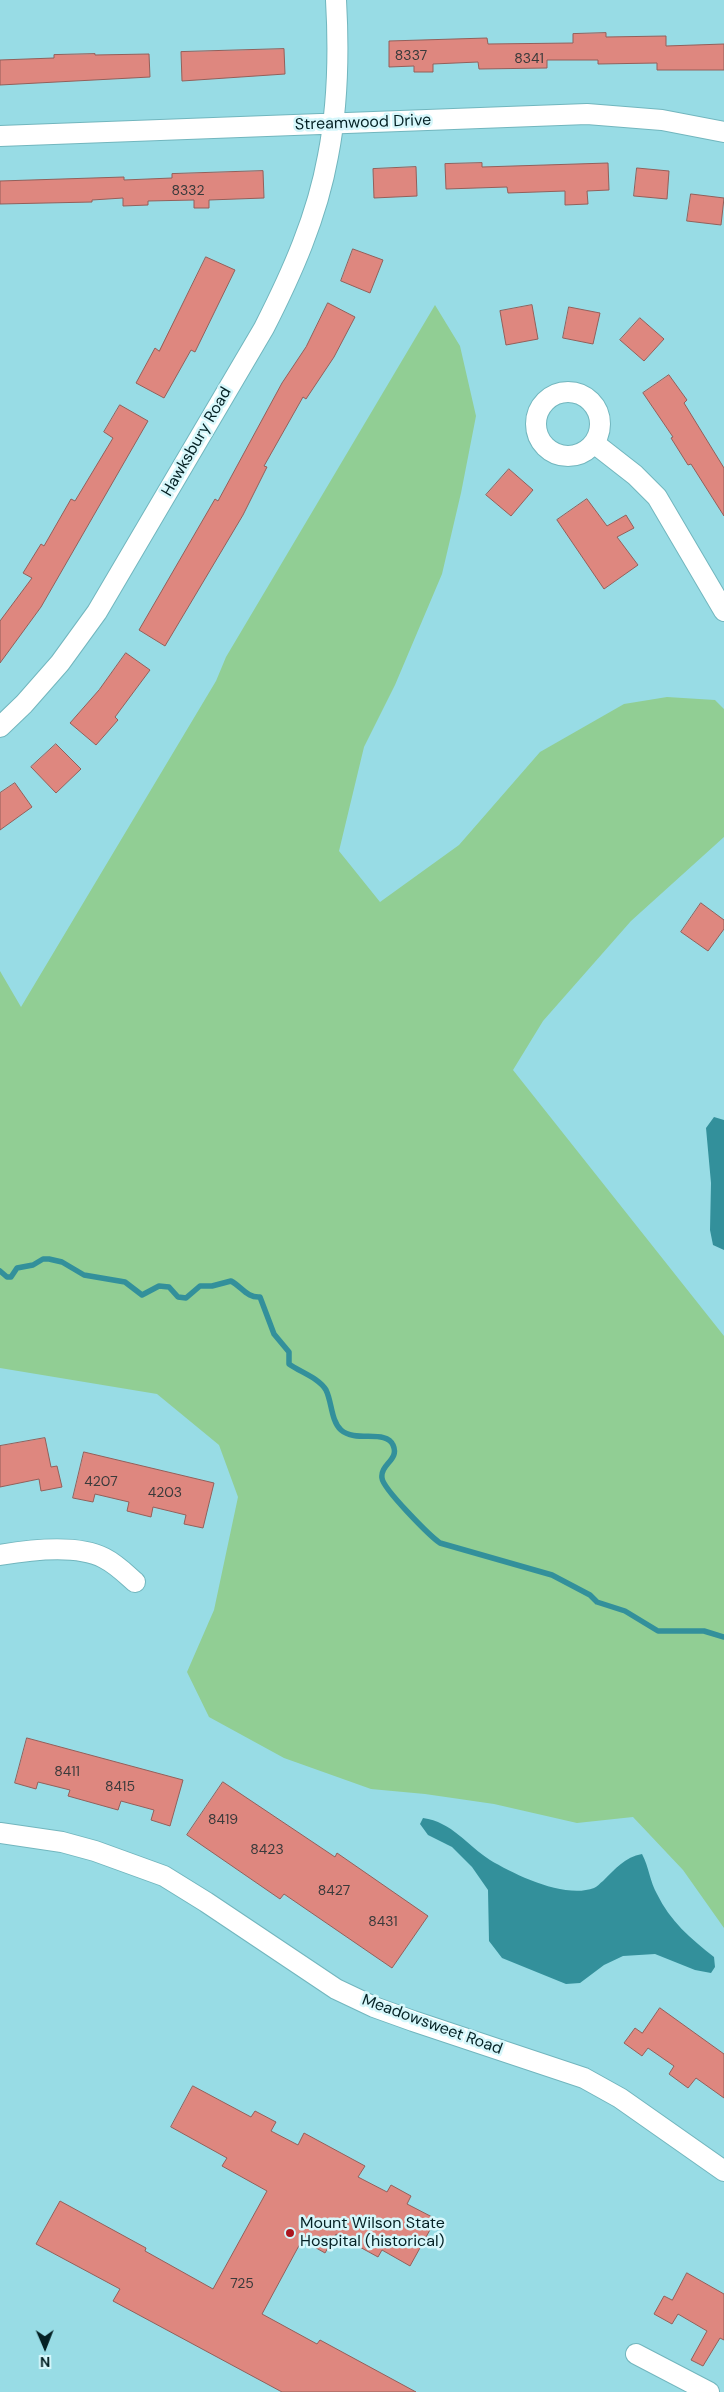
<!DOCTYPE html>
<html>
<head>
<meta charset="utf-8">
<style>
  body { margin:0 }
  #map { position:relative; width:724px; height:2392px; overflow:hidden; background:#98dce5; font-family:"DM Sans",sans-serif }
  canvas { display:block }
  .north { position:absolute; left:20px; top:2322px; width:50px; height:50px; -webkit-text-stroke:4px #d6f7fb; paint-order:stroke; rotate:179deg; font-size:14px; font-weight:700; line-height:20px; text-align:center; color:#042124 }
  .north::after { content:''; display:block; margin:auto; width:18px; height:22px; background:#042124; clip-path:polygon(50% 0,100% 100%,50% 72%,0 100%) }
</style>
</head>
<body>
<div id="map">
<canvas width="724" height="2392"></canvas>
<div class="north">N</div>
</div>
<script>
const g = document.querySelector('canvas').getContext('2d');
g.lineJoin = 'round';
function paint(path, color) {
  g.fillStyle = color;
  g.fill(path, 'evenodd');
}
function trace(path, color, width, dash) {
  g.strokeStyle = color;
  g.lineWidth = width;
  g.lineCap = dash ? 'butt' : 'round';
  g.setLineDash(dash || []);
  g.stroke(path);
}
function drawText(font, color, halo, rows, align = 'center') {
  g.font = font + ' "DM Sans",sans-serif';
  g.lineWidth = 5;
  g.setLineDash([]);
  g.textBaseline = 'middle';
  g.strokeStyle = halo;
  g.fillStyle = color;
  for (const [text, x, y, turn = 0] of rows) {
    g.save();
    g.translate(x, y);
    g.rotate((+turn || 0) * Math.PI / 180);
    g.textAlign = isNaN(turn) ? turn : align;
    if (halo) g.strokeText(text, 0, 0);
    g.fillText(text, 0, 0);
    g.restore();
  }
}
paint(new Path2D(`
  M 435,305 L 460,346 L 476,416 L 461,493 L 442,574 L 395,685 L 364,747 L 339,851 L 380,902 L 459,845 L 540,752 L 624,704 L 667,697 L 715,700 L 724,709 L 724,837 L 631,921 L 543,1021 L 513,1070 L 724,1336 L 724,1928 L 683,1870 L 633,1817 L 577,1823 L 494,1804 L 425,1794 L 371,1789 L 284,1758 L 209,1717 L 187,1672 L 214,1610 L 238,1497 L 219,1445 L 157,1394 L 0,1368 L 0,971 L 21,1007 L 216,681 L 226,657 Z`), '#91ce94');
paint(new Path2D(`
  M 714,1117 L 724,1120 L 724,1250 L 713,1245 L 710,1230 L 711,1183 L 706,1128 Z
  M 423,1818 C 452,1822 467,1845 490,1860 C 515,1875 565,1899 594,1888 C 597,1887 600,1883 603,1881 C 615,1869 625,1857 642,1854 C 649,1867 650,1882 657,1894 C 670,1921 691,1939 714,1957 L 715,1967 L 711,1973 L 695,1970 L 655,1954 L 623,1956 L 604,1965 L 580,1983 L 566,1984 L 502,1958 L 489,1941 L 488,1890 L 472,1867 L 452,1847 L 428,1835 L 420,1824 Z`), '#33909b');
trace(new Path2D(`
  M 0,1271 L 7,1277 L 11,1277 L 17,1268 L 33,1265 L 43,1259 L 49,1259 L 62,1262 L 84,1275 L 125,1282 L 142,1295 L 159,1286 L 169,1287 L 178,1297 L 186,1298 L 200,1286 L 212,1286 L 231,1281 C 242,1287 247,1298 260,1297 L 274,1334 L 289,1352 L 289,1364 C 300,1372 319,1378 326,1390 C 332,1402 331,1421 341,1430 C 356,1443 386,1429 393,1445 C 400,1460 380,1464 382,1478 C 383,1489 430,1536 440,1543 L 552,1575 L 590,1595 L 597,1602 L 625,1611 L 658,1631 L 704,1631 L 724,1637`), '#33909b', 5.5);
const building = new Path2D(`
  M 606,33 L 606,37 L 666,36 L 666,46 L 724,44 L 724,70 L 657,70 L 657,63 L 598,64 L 598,60 L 547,60 L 547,68 L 479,69 L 478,62 L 433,64 L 433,72 L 414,72 L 414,66 L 389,67 L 389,41 L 487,38 L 488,44 L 573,43 L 573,34 Z
  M 284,49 L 285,74 L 182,81 L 181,52 Z
  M 95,54 L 95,55 L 149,54 L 150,77 L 0,85 L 0,60 L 54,58 L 54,55 Z
  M 482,163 L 482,167 L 608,163 L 609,190 L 587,191 L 588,204 L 565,205 L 565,191 L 508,193 L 507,187 L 446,189 L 445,164 Z
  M 416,167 L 417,196 L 374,198 L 373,169 Z
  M 637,168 L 669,171 L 667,199 L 634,196 Z
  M 263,171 L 264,198 L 209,200 L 209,208 L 194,208 L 194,200 L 148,201 L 148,205 L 123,206 L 123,198 L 92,200 L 92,202 L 0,204 L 0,181 L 124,177 L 124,180 L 172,178 L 172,174 Z
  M 691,194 L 724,198 L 721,225 L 687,221 Z
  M 353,249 L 383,260 L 370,293 L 341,281 Z
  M 206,257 L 235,270 L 195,352 L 191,350 L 164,398 L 136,383 L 155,348 L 159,351 Z
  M 328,303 L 355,317 L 334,357 L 306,399 L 303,397 L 264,466 L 267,467 L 243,515 L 165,646 L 139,630 L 215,499 L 218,501 L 282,383 L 306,347 Z
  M 532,305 L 538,339 L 506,345 L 500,311 Z
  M 569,307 L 600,313 L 593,344 L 563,338 Z
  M 640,318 L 664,339 L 644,361 L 620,340 Z
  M 669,375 L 687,400 L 684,403 L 724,468 L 724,516 L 691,464 L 688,465 L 671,438 L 673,437 L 643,393 Z
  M 120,405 L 148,421 L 41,607 L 0,663 L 0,621 L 32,578 L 23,573 L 41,544 L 44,546 L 71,499 L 75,501 L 113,438 L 104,432 Z
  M 509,469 L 533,490 L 511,516 L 486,495 Z
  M 587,499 L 607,526 L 626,515 L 634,528 L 617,537 L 638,565 L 604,589 L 557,520 Z
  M 126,653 L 150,670 L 115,717 L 118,720 L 96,745 L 70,723 L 99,690 Z
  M 56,744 L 81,769 L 56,793 L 31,767 Z
  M 15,783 L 32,807 L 0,830 L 0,793 Z
  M 701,903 L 724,920 L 724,929 L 708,951 L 681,932 Z
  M 45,1438 L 51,1467 L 57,1466 L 62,1487 L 41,1491 L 39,1479 L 0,1487 L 0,1446 Z
  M 84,1452 L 214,1483 L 203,1528 L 184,1524 L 186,1515 L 153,1507 L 151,1517 L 127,1511 L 129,1502 L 95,1494 L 93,1502 L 73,1498 Z
  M 27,1738 L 183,1780 L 170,1826 L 151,1820 L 154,1810 L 121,1801 L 118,1810 L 68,1796 L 70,1790 L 38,1782 L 36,1789 L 15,1783 Z
  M 223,1782 L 335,1857 L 337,1853 L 428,1916 L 392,1968 L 284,1894 L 280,1899 L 187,1835 Z
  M 660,2008 L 724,2054 L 724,2098 L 696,2078 L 688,2088 L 669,2074 L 674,2066 L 648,2048 L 642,2056 L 624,2043 L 635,2028 L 642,2033 Z
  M 193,2086 L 251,2117 L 255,2111 L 276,2122 L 271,2131 L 298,2145 L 304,2133 L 365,2166 L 358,2177 L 387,2192 L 391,2185 L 411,2196 L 407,2204 L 436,2219 L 410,2266 L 382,2250 L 378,2257 L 336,2234 L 325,2253 L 302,2240 L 262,2314 L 317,2344 L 320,2340 L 416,2392 L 282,2392 L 113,2301 L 120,2289 L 36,2244 L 60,2201 L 146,2248 L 145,2251 L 213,2289 L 267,2191 L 222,2166 L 227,2158 L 171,2127 Z
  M 687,2273 L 724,2294 L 724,2340 L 720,2338 L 703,2366 L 691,2360 L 707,2331 L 678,2314 L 672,2324 L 654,2314 L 664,2296 L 672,2300 Z`);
paint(building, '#de877f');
trace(building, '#935f5a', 1);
const minor = new Path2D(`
  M 0,136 L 587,114 L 662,120 L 724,132
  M536 424a32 32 0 1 1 64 0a32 32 0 1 1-64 0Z
  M 594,443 L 635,475 L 657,497 L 724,611
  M 0,727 L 24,704 L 60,663 L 97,612 L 264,328 C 292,273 317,217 328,156 C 338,105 339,52 336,0
  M 0,1555 C 29,1550 77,1544 104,1558 C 116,1564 125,1573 135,1582
  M 0,1833 L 62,1842 L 95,1851 L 164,1876 L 206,1902 L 336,1989 L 374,2007 L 413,2021 L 584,2078 L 620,2098 L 724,2171
  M 636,2354 L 709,2392`);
trace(minor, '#72b6be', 22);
trace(minor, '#fff', 20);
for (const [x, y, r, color] of [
  [290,2233,5,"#aa161f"]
]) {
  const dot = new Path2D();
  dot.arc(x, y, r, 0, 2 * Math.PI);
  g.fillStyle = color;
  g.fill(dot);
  trace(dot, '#d6f7fb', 2);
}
drawText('14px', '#3a3a3b', null, [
  ["8337",411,56],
  ["8341",529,59],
  ["8332",188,191],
  ["4207",101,1482],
  ["4203",165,1493],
  ["8411",67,1772],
  ["8415",120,1787],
  ["8419",223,1820],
  ["8423",267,1850],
  ["8427",334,1891],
  ["8431",383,1922],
  ["725",242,2284]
]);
drawText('16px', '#042124', '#d6f7fb', [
  ["Streamwood Drive",363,123,-2],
  ["Hawksbury Road",197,442,-60],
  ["Meadowsweet Road",432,2025,20]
]);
drawText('16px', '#042124', '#d6f7fb', [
  ["Mount Wilson State",300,2224],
  ["Hospital (historical)",300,2242]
], 'left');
</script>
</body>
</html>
